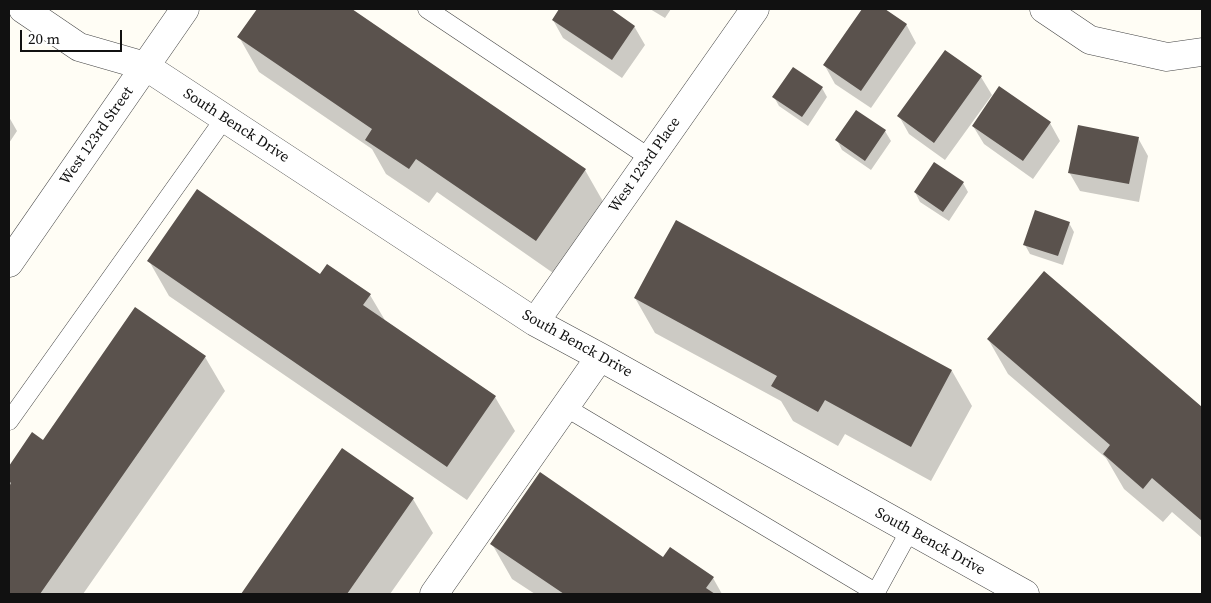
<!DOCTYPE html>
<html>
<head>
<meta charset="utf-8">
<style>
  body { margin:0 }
  #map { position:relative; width:1211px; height:603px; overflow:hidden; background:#fffdf5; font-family:"Source Serif 4",serif }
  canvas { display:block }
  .frame { position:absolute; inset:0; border:10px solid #111; pointer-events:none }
  .scale { position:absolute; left:20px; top:30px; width:102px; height:22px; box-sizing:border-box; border:2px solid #111; border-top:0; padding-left:6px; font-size:15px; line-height:18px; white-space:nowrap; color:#111; -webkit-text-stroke:4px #fff; paint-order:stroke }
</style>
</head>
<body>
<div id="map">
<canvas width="1211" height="603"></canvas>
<div class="frame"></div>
<div class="scale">20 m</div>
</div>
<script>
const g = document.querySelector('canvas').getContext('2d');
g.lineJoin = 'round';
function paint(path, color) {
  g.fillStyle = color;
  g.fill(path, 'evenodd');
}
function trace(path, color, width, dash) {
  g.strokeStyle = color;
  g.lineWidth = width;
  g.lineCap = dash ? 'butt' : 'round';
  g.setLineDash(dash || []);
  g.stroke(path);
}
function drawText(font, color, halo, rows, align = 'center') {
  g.font = font + ' "Source Serif 4",serif';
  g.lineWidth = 5;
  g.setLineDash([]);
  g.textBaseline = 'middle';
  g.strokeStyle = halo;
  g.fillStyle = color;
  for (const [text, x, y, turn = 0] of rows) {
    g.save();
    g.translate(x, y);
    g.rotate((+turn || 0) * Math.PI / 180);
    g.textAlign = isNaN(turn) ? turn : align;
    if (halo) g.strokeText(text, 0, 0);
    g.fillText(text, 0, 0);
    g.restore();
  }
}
paint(new Path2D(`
  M 258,9 L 350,9 L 585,170 L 605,205 L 556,275 L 437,192 L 429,203 L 386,174 L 372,149 L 259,72 L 239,37 Z
  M 561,9 L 608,9 L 634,26 L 645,45 L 622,78 L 563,38 L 553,20 Z
  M 650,9 L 671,9 L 665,18 Z
  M 863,9 L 883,9 L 906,24 L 916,43 L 871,108 L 835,84 L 825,66 Z
  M 981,77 L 992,95 L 945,160 L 909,134 L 899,116 Z
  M 822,88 L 827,97 L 808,126 L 779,106 L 774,97 Z
  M 856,112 L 885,131 L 891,141 L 871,170 L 842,150 L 837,140 Z
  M 9,117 L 17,131 L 9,143 Z
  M 1050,123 L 1060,141 L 1033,179 L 984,144 L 973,126 Z
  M 1138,138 L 1148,156 L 1139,202 L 1080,191 L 1069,172 Z
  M 963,183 L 968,192 L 949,221 L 920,202 L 915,192 Z
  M 677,222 L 952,371 L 972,406 L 931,481 L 845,434 L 838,446 L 793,421 L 781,401 L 655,333 L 635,298 Z
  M 1069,223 L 1074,232 L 1063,265 L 1030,254 L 1025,245 Z
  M 149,261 L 320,276 L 370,295 L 386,322 L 495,397 L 515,431 L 467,500 L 169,296 Z
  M 1044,273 L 1202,408 L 1202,538 L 1172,512 L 1163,522 L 1124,489 L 1106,458 L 1008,374 L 988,339 Z
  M 205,357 L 225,391 L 83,594 L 9,594 L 9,489 L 10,487 L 9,486 L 9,468 L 32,434 L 44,441 Z
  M 343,450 L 413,499 L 433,533 L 390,594 L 243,594 Z
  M 492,544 L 663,559 L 713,578 L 722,594 L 535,594 L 512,579 Z`), '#0003');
paint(new Path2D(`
  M 257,9 L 352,9 L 586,169 L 536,241 L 416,159 L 409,169 L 365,140 L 372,129 L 237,37 Z
  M 559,9 L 611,9 L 635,26 L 612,60 L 552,20 Z
  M 862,9 L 885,9 L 907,24 L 861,91 L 823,65 Z
  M 945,50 L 982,76 L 934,143 L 897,116 Z
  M 793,67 L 823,87 L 802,117 L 772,97 Z
  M 999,86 L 1051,122 L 1023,161 L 972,126 Z
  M 856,110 L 886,130 L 865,161 L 835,140 Z
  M 1078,125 L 1139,137 L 1129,184 L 1068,173 Z
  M 934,162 L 964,182 L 943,212 L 914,192 Z
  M 197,189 L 320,274 L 327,264 L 371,294 L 363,305 L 496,396 L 447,467 L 147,261 Z
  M 1035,210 L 1070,222 L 1058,256 L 1023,245 Z
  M 676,220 L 952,370 L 911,447 L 825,400 L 818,412 L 771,386 L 777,376 L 634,298 Z
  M 1044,271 L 1202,407 L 1202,521 L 1152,478 L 1143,489 L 1103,454 L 1110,445 L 987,339 Z
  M 135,307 L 206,356 L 40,594 L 9,594 L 9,487 L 11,483 L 9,481 L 9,466 L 32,432 L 43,440 Z
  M 342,448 L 414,498 L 347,594 L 241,594 Z
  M 540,472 L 663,557 L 670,547 L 714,577 L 706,588 L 715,594 L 564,594 L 490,544 Z`), '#5a524d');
const service = new Path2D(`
  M 427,9 L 650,158
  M 565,407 L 875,592
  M 9,421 L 224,119
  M 875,594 L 910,530`);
const minor = new Path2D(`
  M 23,9 L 79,47 L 145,66 L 535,322 L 600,357 L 1025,594
  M 1044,9 L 1090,40 L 1167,57 L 1202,52
  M 535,322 L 755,9
  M 434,594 L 600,357`);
const tertiary = new Path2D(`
  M 9,263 L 185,9`);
trace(service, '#444', 19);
trace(minor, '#444', 29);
trace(tertiary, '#444', 29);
trace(service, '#fff', 18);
trace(minor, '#fff', 28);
trace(tertiary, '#fff', 28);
drawText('15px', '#111', '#fff', [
  ["South Benck Drive",236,126,33],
  ["West 123rd Street",97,136,-55],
  ["West 123rd Place",645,165,-55],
  ["South Benck Drive",577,344,29],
  ["South Benck Drive",930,542,29]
]);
</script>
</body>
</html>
